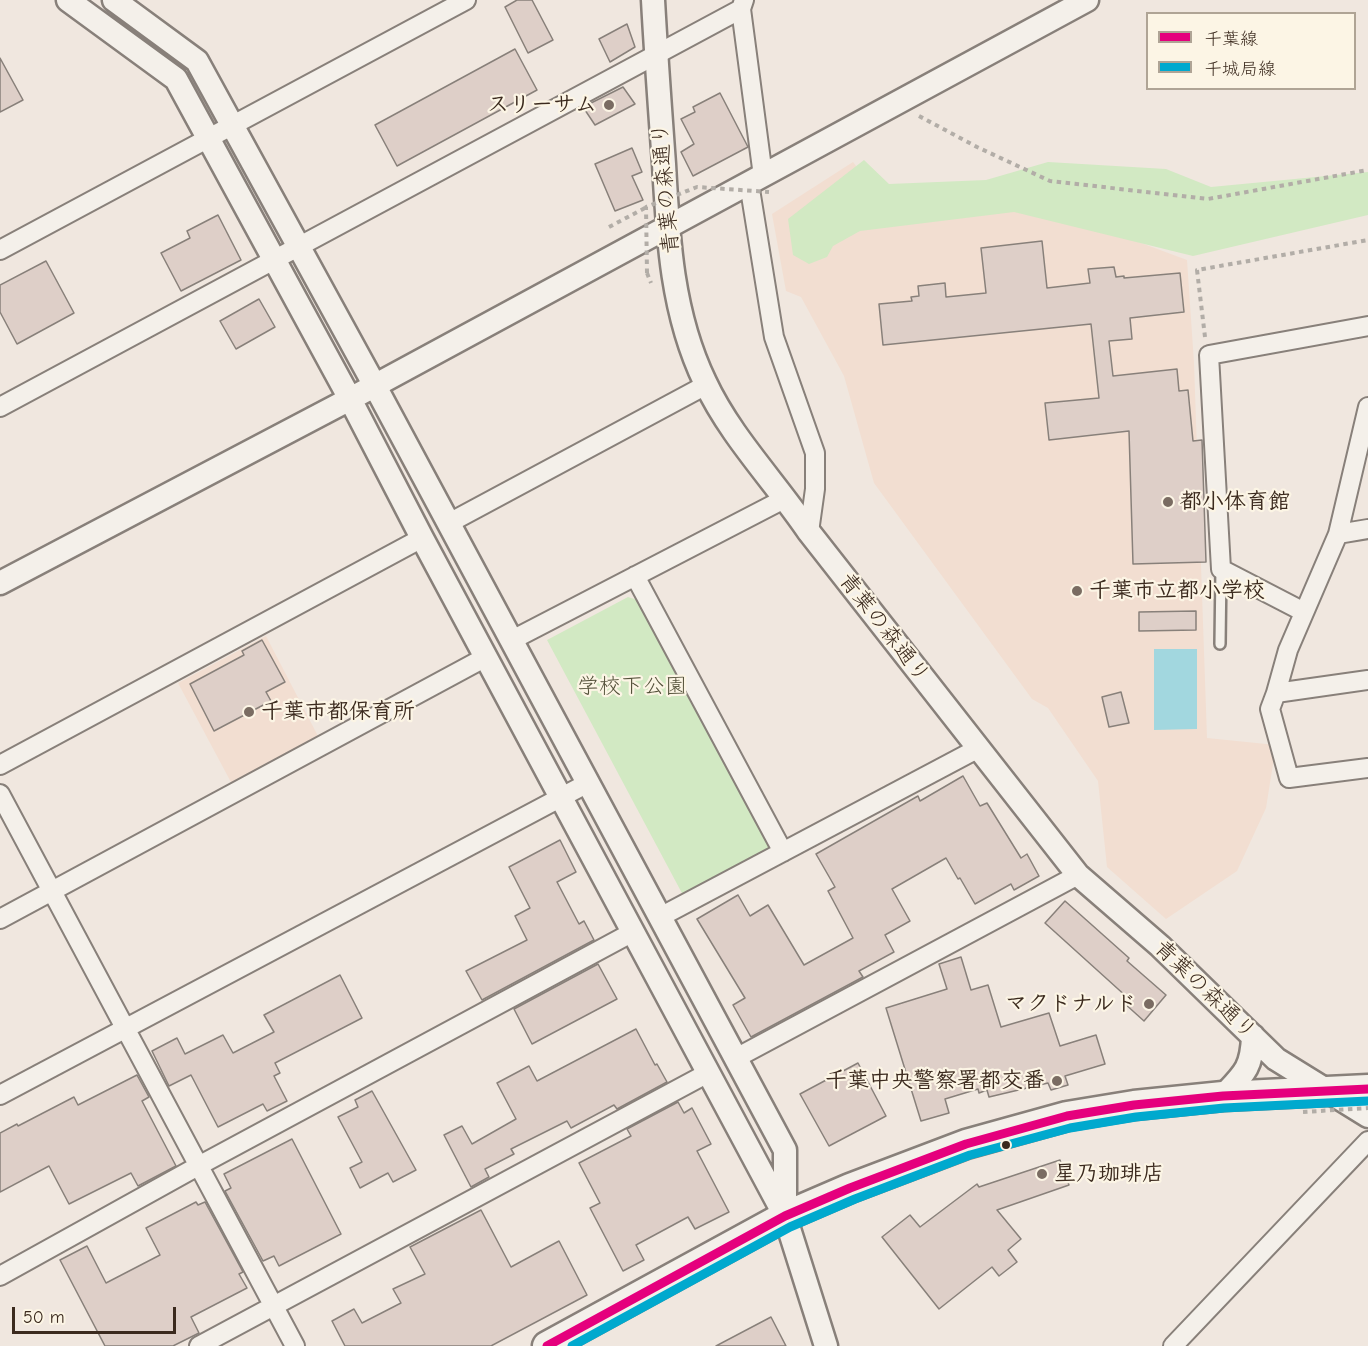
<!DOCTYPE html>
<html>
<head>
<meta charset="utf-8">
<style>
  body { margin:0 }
  #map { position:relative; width:1368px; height:1346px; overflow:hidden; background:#f0e7df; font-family:"Comic Neue","Klee One",sans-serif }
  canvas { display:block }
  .legend { position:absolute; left:1146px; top:12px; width:210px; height:78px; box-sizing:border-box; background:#fcf5e5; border:2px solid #afa495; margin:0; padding:8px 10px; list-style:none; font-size:18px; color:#3b2a1e }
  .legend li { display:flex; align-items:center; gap:12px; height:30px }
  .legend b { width:30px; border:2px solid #afa495 }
  .scale { position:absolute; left:12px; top:1307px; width:164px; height:27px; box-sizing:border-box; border:3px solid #3b2a1e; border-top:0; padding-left:8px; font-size:18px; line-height:21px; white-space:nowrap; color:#3b2a1e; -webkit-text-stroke:4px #fcf5e5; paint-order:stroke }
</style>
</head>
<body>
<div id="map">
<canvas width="1368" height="1346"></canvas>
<ul class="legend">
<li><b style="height:8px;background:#e5007d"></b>千葉線</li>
<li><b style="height:8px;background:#00a9ce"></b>千城局線</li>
</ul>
<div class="scale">50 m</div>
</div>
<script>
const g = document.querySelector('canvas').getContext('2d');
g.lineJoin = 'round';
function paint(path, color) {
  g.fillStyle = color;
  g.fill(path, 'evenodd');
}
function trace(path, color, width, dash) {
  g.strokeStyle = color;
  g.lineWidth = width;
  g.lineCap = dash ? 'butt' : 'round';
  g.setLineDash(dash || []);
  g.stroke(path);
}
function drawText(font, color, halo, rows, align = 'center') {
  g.font = font + ' "Comic Neue","Klee One",sans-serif';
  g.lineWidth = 4.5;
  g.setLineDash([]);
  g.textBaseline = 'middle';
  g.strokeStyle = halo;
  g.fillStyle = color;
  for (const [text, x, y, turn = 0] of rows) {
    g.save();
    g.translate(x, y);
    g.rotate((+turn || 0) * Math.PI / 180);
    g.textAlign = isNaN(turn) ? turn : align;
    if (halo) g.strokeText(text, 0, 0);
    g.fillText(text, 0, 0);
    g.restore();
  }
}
paint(new Path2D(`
  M 853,162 L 893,214 L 1055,211 L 1187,260 L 1194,363 L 1207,738 L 1276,745 L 1266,808 L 1237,871 L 1166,919 L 1107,867 L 1098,781 L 1048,708 L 1032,699 L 874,483 L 844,376 L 801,297 L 786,291 L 772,214 Z
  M 266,636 L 320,740 L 233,786 L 178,683 Z`), '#f2ded1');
paint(new Path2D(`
  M 864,160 L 889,184 L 986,180 L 1048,162 L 1166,169 L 1211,187 L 1368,172 L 1368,215 L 1193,256 L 1014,212 L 860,231 L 833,246 L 827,257 L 809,264 L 793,255 L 788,219 Z
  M 628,597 L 647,603 L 771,836 L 766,856 L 684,897 L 547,640 Z`), '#d2e9c3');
paint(new Path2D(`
  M 1154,649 L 1197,649 L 1197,729 L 1154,730 Z`), '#a2d7df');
const building = new Path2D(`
  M 517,0 L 532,0 L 553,40 L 528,53 L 505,7 Z
  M 627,24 L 635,47 L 610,62 L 599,39 Z
  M 515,49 L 537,90 L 397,166 L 375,125 Z
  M 0,58 L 23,100 L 0,112 Z
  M 623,87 L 635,104 L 595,125 L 583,107 Z
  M 720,93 L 748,147 L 693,176 L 681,152 L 694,144 L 681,119 L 695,112 L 693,107 Z
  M 632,148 L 642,172 L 632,176 L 643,200 L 615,211 L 595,164 Z
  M 218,215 L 241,260 L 181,291 L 161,253 L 190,238 L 187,231 Z
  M 1042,241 L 1047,288 L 1090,283 L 1088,269 L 1114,267 L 1116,277 L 1124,276 L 1124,278 L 1180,273 L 1184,312 L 1130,318 L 1132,339 L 1109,341 L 1113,376 L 1177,369 L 1179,391 L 1188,390 L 1193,441 L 1202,440 L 1206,562 L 1133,564 L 1129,431 L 1049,440 L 1045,403 L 1099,398 L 1091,324 L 883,345 L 879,304 L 912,301 L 911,297 L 919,296 L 918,286 L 945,283 L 946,297 L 986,293 L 981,248 Z
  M 46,261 L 74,313 L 17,344 L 0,312 L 0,285 Z
  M 259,299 L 275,327 L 236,349 L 220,321 Z
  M 1196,611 L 1196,630 L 1139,631 L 1139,612 Z
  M 262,640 L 285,682 L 266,692 L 271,701 L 214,731 L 190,684 L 244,655 L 242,651 Z
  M 1121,692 L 1129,723 L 1109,727 L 1102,697 Z
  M 963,776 L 980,806 L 987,803 L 1021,858 L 1027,854 L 1039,876 L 1014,890 L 1011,884 L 975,904 L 960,878 L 958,879 L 946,858 L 892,889 L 910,921 L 885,935 L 894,952 L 859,971 L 863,977 L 751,1037 L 733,1005 L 745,998 L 697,919 L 738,895 L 750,916 L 768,905 L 804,965 L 853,938 L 828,891 L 835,887 L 816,854 L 918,796 L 920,801 Z
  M 560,840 L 576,872 L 557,882 L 579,924 L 584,921 L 594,940 L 482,1000 L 466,971 L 527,940 L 515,916 L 530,908 L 509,867 Z
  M 1065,901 L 1129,958 L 1127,961 L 1166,995 L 1144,1021 L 1124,1003 L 1128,998 L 1045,923 Z
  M 961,957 L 971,990 L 988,985 L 1001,1027 L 1049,1013 L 1060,1046 L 1096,1035 L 1105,1064 L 1065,1076 L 1068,1085 L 1051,1090 L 1048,1083 L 989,1097 L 987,1090 L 979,1093 L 978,1089 L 945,1099 L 949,1113 L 921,1121 L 886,1008 L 947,989 L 939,964 Z
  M 598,964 L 617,999 L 532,1044 L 514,1009 Z
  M 340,975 L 362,1018 L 275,1063 L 280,1073 L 274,1076 L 287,1101 L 267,1111 L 263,1104 L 218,1127 L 191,1075 L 169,1086 L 152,1051 L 177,1038 L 185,1054 L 223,1035 L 233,1053 L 274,1032 L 264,1015 Z
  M 636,1029 L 655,1065 L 657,1064 L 667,1082 L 617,1109 L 614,1105 L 571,1128 L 567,1121 L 511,1149 L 514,1154 L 485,1169 L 489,1177 L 471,1187 L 444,1135 L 462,1126 L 472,1144 L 516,1119 L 497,1083 L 529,1066 L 537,1081 Z
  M 858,1063 L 886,1116 L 829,1146 L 800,1094 Z
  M 137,1075 L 149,1097 L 142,1101 L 176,1166 L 138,1186 L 131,1173 L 69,1204 L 49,1166 L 0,1192 L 0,1133 L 17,1124 L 18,1126 L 74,1097 L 78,1105 Z
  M 372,1091 L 416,1170 L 393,1182 L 388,1173 L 360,1188 L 350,1168 L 362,1162 L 338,1117 L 358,1107 L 355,1100 Z
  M 678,1102 L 684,1113 L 692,1108 L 711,1144 L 697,1151 L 729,1212 L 695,1229 L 688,1217 L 636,1245 L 644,1260 L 623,1271 L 590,1208 L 600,1203 L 579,1163 L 631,1136 L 627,1129 Z
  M 292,1139 L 341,1234 L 279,1266 L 274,1256 L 263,1261 L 225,1191 L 231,1188 L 224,1174 Z
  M 1060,1160 L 1069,1185 L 997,1210 L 1021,1239 L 1008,1250 L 1017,1262 L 999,1276 L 992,1267 L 939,1309 L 882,1237 L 910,1215 L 920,1227 L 977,1184 L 979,1187 Z
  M 196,1202 L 198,1205 L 205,1202 L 243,1272 L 239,1274 L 247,1288 L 191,1317 L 199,1333 L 173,1346 L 105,1346 L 60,1260 L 87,1246 L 106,1283 L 160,1255 L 146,1228 Z
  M 481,1210 L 511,1267 L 559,1241 L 587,1295 L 491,1346 L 345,1346 L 332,1321 L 354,1309 L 362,1323 L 401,1303 L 393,1289 L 425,1274 L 410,1247 Z
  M 771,1317 L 786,1346 L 716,1346 Z`);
paint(building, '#decfc8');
trace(building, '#88807a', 1.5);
const service = new Path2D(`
  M 1220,644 L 1221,569`);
const minor = new Path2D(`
  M 744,0 L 741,9 L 763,176
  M 749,183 L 774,337 L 815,453 L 815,489 L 809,532
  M 0,250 L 466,0
  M 0,407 L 741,9
  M 1368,407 L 1338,534 L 1288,650 L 1276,693 L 1270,709 L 1289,778 L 1368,768
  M 449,523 L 706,385
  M 1338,534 L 1368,529
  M 635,576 L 783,852
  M 1304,612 L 1221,569 L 1209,355 L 1368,326
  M 512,640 L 786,498
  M 1276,693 L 1368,680
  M 0,765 L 422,538
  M 0,794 L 295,1346
  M 660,917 L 977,749
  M 0,919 L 486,657
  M 736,1058 L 1078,875
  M 0,1095 L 588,783
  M 0,1276 L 200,1165 L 633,932
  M 199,1346 L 708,1073
  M 1173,1346 L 1368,1141`);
const tertiary = new Path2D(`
  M 68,0 L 176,79 L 350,399 L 422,538 L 785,1216 L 826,1346
  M 114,0 L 197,61 L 375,386 L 785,1150 L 785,1214
  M 653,0 C 656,55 660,109 664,164 C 668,239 672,314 705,382 C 730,436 776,483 809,532 L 1078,875 L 1160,946 L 1276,1059 L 1368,1116
  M 0,583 L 350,399 L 1087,0
  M 1223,1096 C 1244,1074 1252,1068 1253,1036`);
const trunk = new Path2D(`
  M 547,1346 L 785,1216 L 850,1188 L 966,1144 L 1067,1116 L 1134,1105 L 1223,1096 L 1368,1089`);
trace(service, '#88807a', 14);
trace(minor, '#88807a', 22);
trace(tertiary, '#88807a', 27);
trace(trunk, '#88807a', 33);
trace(new Path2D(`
  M 919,116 L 977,147 L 1050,181 L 1208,199 L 1368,170
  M 609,227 L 645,208
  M 647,273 L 651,283
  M 1205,337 L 1197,270 L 1368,240`), '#b2ada7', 4, [4.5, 4.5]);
trace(service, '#f4f0ea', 9);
trace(minor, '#f4f0ea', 18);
trace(tertiary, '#f4f0ea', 22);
trace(trunk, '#f4f0ea', 28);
trace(new Path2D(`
  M 647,273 L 646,207 L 697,187 L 769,192
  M 1303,1112 L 1368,1108`), '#b2ada7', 4, [4.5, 4.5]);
trace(new Path2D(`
  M 547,1346 L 785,1216 L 850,1188 L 966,1144 L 1067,1116 L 1134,1105 L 1223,1096 L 1368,1089`), '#e5007d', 9);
trace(new Path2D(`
  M 572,1346 L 790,1227 L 855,1199 L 970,1155 L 1070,1128 L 1136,1117 L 1224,1108 L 1368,1101`), '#00a9ce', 9);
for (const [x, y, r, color] of [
  [609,105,6,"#7a6c62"],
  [1168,502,6,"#7a6c62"],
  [1077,591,6,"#7a6c62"],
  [249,712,6,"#7a6c62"],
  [1149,1004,6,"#7a6c62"],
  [1057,1081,6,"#7a6c62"],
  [1006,1145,5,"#3b2a1e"],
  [1042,1174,6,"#7a6c62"]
]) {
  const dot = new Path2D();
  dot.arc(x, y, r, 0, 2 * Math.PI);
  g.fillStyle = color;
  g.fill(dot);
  trace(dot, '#fcf5e5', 2);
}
drawText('bold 22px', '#3b2a1e', '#fcf5e5', [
  ["スリーサム",597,105,"right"],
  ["都小体育館",1180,502],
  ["千葉市立都小学校",1089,591],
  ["千葉市都保育所",261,712],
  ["マクドナルド",1137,1004,"right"],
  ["千葉中央警察署都交番",1045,1081,"right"],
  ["星乃珈琲店",1054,1174]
], 'left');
drawText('22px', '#3b2a1e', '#fcf5e5', [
  ["青葉の森通り",666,188,-95],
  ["青葉の森通り",884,628,52],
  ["青葉の森通り",1205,990,44]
]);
drawText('22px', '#54513a', '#fcf5e5', [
  ["学校下公園",632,687]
]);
</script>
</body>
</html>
